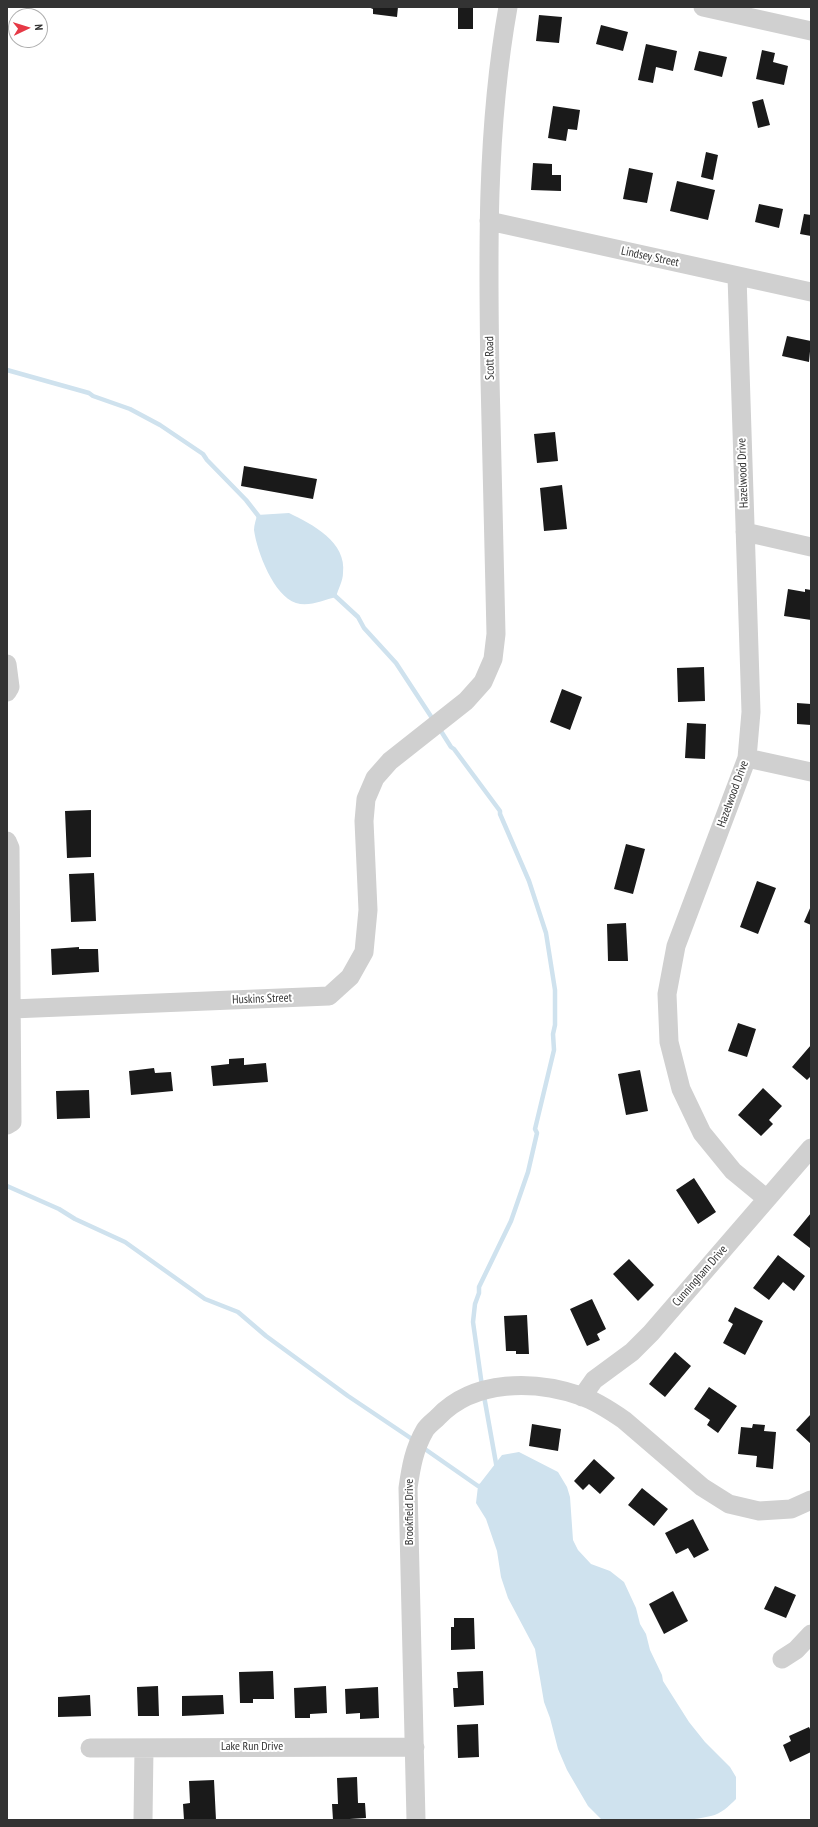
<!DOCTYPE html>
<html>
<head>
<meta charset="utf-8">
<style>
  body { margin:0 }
  #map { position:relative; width:818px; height:1827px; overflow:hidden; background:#fff; font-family:"PT Sans Narrow",sans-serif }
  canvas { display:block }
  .frame { position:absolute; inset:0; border:8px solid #333; pointer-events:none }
  .north { position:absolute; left:8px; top:8px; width:40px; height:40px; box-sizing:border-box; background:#fff; border:1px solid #adadad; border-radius:50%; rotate:86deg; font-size:11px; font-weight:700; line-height:16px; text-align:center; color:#333 }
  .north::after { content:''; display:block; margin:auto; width:14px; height:18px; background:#e63946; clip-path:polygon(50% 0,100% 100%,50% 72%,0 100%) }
</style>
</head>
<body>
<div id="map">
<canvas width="818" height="1827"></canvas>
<div class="frame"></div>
<div class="north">N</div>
</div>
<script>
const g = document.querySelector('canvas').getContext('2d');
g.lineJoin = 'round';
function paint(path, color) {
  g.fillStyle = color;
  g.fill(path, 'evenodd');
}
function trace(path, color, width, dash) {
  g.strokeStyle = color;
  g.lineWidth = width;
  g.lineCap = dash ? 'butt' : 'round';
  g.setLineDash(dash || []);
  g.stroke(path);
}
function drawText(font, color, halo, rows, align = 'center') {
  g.font = font + ' "PT Sans Narrow",sans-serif';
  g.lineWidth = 4;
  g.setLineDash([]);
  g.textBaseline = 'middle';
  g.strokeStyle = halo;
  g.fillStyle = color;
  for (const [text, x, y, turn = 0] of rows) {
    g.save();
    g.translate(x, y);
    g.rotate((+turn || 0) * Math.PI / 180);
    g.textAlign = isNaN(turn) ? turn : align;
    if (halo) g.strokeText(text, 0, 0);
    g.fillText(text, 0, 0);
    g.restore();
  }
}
paint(new Path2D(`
  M 289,513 C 312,524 347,542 343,573 C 343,581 338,589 336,597 C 324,600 309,607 296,603 C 274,596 257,552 254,530 C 254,525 256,520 257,515 Z
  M 519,1452 L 558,1472 L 567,1487 L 570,1497 L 573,1540 L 578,1550 L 591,1564 L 610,1571 L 624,1582 L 636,1608 L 640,1624 L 646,1634 L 650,1650 L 662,1675 L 663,1681 L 689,1722 L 705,1742 L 730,1767 L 736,1777 L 736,1799 C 729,1806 721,1814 711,1816 C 679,1824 635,1820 602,1820 L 588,1806 L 567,1770 L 558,1749 L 550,1718 L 544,1702 L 535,1649 L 508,1598 L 501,1577 L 497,1551 L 486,1519 L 476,1503 L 478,1486 L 502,1455 Z`), '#cfe2ee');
trace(new Path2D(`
  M 7,370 L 89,393 L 93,396 L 130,409 L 160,425 L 203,454 L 207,460 L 246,500 L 260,518
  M 332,593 L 358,617 L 364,628 L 396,663 L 434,721
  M 439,728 L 451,747 L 454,749 L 500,811 L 500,814 L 529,881 L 546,933 L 555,990 L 555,1025 L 553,1034 L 554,1050 L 535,1129 L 537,1133 L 528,1172 L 511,1221 L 479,1287 L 479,1293 L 475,1304 L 473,1322 L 482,1386
  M 7,1186 L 59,1209 L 75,1219 L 125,1242 L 205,1299 L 238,1312 L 266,1336 L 348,1396 L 415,1441
  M 484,1396 L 497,1469
  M 422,1447 L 478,1486 L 482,1486`), '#cfe2ee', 4.5);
paint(new Path2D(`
  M 368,7 L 398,7 L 397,17 L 373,14 L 373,9 Z
  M 458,7 L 473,7 L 473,29 L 458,29 Z
  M 539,15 L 562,17 L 559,43 L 536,41 Z
  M 601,25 L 628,32 L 623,51 L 596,44 Z
  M 646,44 L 677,51 L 673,71 L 656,67 L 653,83 L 638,80 Z
  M 762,50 L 775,53 L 773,62 L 788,66 L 784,85 L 756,79 Z
  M 699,51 L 727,57 L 722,77 L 694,70 Z
  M 763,99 L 770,125 L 758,128 L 752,102 Z
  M 553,106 L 580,110 L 577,130 L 568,129 L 566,141 L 548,138 Z
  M 706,152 L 718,155 L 713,180 L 701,177 Z
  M 533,163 L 552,164 L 552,175 L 561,175 L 561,191 L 531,190 Z
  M 629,168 L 653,173 L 647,203 L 623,199 Z
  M 677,181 L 715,190 L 708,220 L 670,211 Z
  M 759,204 L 783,209 L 779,228 L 755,222 Z
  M 804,214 L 811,215 L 811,236 L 800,234 Z
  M 787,336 L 811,341 L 809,362 L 782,356 Z
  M 555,432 L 558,461 L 537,463 L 534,434 Z
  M 244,466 L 317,479 L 313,499 L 241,486 Z
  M 562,485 L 567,529 L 544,531 L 540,488 Z
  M 788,589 L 805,592 L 805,589 L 811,590 L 811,620 L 784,616 Z
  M 704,667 L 705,701 L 678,702 L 677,668 Z
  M 562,689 L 582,697 L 570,730 L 550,722 Z
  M 797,703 L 811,704 L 811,725 L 797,724 Z
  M 687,723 L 706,724 L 705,759 L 685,758 Z
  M 91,810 L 91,857 L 67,858 L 65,811 Z
  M 626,844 L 645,849 L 633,894 L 614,889 Z
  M 94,873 L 96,921 L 71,922 L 69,874 Z
  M 757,881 L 776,888 L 758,934 L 740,927 Z
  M 811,906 L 811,925 L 804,922 Z
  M 626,923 L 628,961 L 608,961 L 607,924 Z
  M 79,947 L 79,949 L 98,949 L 99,972 L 52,975 L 51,949 Z
  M 738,1023 L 756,1029 L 747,1057 L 728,1051 Z
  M 811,1045 L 811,1076 L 807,1080 L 792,1067 Z
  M 244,1058 L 244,1065 L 266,1063 L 268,1082 L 213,1086 L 211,1066 L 229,1064 L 229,1059 Z
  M 154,1068 L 155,1073 L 171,1072 L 173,1091 L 131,1095 L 129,1071 Z
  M 640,1070 L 648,1111 L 626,1115 L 618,1074 Z
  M 763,1088 L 782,1106 L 769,1120 L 773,1124 L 761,1136 L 738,1115 Z
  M 89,1090 L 90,1118 L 57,1119 L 56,1091 Z
  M 694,1178 L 716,1212 L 698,1224 L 676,1190 Z
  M 811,1213 L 811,1247 L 810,1248 L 793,1235 Z
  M 778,1255 L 805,1276 L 794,1291 L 783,1282 L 769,1300 L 753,1288 Z
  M 629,1259 L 654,1285 L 638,1301 L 613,1274 Z
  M 592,1299 L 606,1329 L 597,1334 L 600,1340 L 587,1346 L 570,1309 Z
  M 735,1307 L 763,1321 L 745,1355 L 723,1343 L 733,1324 L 728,1321 Z
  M 527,1315 L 529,1354 L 516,1354 L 516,1351 L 506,1351 L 504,1316 Z
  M 675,1352 L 691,1366 L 665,1397 L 649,1384 Z
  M 709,1387 L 737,1406 L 718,1433 L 707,1425 L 710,1420 L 694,1409 Z
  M 811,1414 L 811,1444 L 796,1430 Z
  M 532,1424 L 561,1429 L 558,1451 L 529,1446 Z
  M 753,1424 L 765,1425 L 764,1431 L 776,1432 L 773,1469 L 756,1467 L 757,1456 L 738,1454 L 741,1427 L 752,1428 Z
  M 594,1459 L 615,1478 L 600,1494 L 589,1484 L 583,1490 L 574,1481 Z
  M 642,1488 L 668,1509 L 654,1526 L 628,1505 Z
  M 693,1519 L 709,1550 L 694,1558 L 688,1548 L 676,1554 L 665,1533 Z
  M 775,1586 L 796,1595 L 786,1618 L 764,1609 Z
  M 673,1591 L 688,1621 L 664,1634 L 649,1604 Z
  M 454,1618 L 474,1618 L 475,1649 L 451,1650 L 451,1627 L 454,1627 Z
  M 273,1671 L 274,1699 L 253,1699 L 253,1703 L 240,1703 L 239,1672 Z
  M 483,1671 L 484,1705 L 454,1707 L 453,1688 L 458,1688 L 457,1672 Z
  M 158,1686 L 159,1716 L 138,1716 L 137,1687 Z
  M 326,1686 L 327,1713 L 310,1714 L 310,1718 L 295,1718 L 294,1688 Z
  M 378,1687 L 379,1718 L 360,1719 L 360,1713 L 346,1714 L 345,1689 Z
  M 90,1695 L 91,1716 L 58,1717 L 58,1697 Z
  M 223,1695 L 224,1714 L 182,1716 L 182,1696 Z
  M 478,1724 L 479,1757 L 458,1758 L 457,1725 Z
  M 809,1727 L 811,1731 L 811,1752 L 790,1762 L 783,1745 L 791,1741 L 789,1736 Z
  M 357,1777 L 358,1803 L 365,1803 L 366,1818 L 333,1820 L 332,1804 L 338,1804 L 337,1778 Z
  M 214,1780 L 216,1820 L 184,1820 L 183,1804 L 190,1803 L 189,1781 Z`), '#1a1a1a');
trace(new Path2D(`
  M 703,7 L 811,31
  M 489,221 L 811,292
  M 737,276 L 751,712 L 747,758 L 676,946 L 667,994 L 669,1042 L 681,1089 L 702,1133 L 733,1171 L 767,1199
  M 745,532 L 811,547
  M 7,664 L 10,687 L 7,692
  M 747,758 L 811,772
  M 7,841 L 10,848 L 12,1122 L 7,1125
  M 12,1009 L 329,996 L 350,977 L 364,952 L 368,910 L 364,821 L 366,799 L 375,778 L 390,761 L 466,701 L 483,682 L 493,659 L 496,634 C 494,549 492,464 490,379 C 488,254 486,130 508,7
  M 582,1397 L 594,1380 L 632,1352 L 651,1333 L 811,1148
  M 782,1659 L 796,1650 L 811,1634
  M 90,1748 L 415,1747
  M 143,1820 L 144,1748
  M 416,1820 L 408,1488 C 411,1467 414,1449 425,1430 C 428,1425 434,1421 438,1417 C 474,1379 535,1380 581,1396 C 596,1401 611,1411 624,1420 L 702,1487 L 729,1504 L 759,1511 L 791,1509 L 811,1500`), '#d0d0d0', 19);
drawText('12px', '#333', '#fff', [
  ["Lindsey Street",650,257,12],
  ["Scott Road",490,358,-91],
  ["Hazelwood Drive",743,473,-92],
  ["Hazelwood Drive",733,794,-70],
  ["Huskins Street",262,999,-2],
  ["Cunningham Drive",700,1276,-49],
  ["Brookfield Drive",410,1512,-90],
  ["Lake Run Drive",252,1747]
]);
</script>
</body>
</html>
